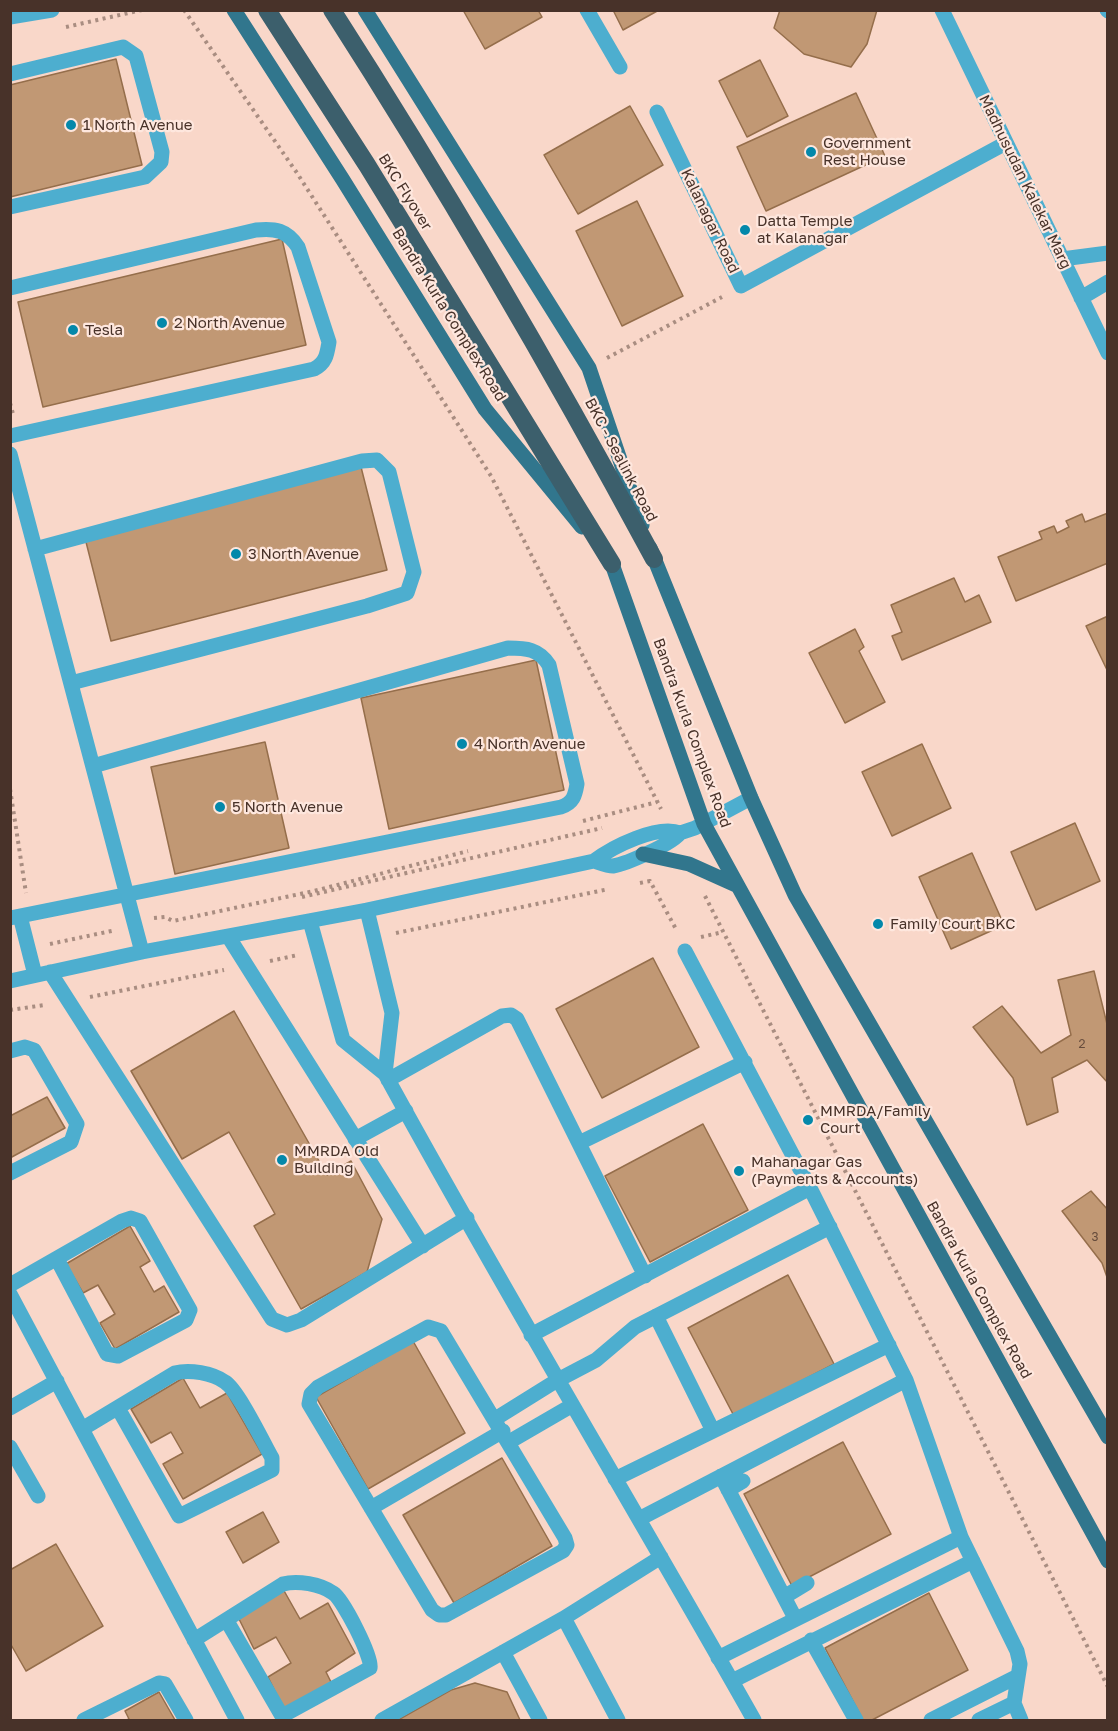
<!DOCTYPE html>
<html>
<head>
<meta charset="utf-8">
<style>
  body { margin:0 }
  #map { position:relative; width:1118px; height:1731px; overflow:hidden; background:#f9d7c9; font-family:"Golos Text",sans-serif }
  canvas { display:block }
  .frame { position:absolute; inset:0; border:12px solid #483229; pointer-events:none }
</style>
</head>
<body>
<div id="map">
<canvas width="1118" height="1731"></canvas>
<div class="frame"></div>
</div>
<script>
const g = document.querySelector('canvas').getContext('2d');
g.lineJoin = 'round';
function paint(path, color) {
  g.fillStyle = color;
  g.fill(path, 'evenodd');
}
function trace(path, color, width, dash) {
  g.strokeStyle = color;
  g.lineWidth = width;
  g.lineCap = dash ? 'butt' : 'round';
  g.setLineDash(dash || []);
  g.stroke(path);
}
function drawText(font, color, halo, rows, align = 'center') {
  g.font = font + ' "Golos Text",sans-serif';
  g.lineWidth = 4.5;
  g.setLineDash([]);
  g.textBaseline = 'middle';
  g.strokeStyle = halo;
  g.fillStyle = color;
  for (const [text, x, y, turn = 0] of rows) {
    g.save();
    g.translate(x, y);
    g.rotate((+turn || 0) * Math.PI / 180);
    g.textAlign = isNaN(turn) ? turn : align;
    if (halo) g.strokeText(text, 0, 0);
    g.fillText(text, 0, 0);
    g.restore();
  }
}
const building = new Path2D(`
  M 463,10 L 538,10 L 542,17 L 485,49 Z
  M 613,10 L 659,10 L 623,30 Z
  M 780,10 L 877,10 L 867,44 L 851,67 L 804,54 L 774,28 Z
  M 116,59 L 142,165 L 10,197 L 10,85 Z
  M 760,60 L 788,116 L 747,137 L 719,81 Z
  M 856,93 L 885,156 L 766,211 L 737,147 Z
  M 630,106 L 663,165 L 578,214 L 544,155 Z
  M 637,201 L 683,296 L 622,326 L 576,231 Z
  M 282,239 L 306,345 L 43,407 L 18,302 Z
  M 361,467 L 387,570 L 111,641 L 85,538 Z
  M 1108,513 L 1108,563 L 1016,601 L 998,557 L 1042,539 L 1039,532 L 1054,526 L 1057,533 L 1069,527 L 1066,521 L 1082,514 L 1085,522 Z
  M 954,578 L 965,602 L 979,595 L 991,622 L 902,660 L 892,636 L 902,632 L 891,605 Z
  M 1108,616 L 1108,672 L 1086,626 Z
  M 855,629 L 864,647 L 859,651 L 885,702 L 845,723 L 809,653 Z
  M 536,660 L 564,790 L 389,829 L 361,698 Z
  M 265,742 L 289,848 L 175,874 L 151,767 Z
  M 922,744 L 951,808 L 892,836 L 862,772 Z
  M 1075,823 L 1100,881 L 1036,910 L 1011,852 Z
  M 972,853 L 1004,925 L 951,949 L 919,877 Z
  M 653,958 L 699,1047 L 602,1098 L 556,1009 Z
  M 1094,971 L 1108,1028 L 1108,1083 L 1087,1060 L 1052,1078 L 1058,1112 L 1027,1125 L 1013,1078 L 973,1027 L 1002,1006 L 1041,1053 L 1071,1035 L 1058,980 Z
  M 234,1011 L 327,1175 L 351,1161 L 382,1219 L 367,1272 L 301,1309 L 254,1226 L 275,1214 L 229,1132 L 182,1159 L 131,1071 Z
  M 47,1097 L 65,1128 L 10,1158 L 10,1116 Z
  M 703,1124 L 748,1210 L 650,1262 L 605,1176 Z
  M 1091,1191 L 1108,1210 L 1108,1280 L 1102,1263 L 1062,1211 Z
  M 130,1226 L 150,1261 L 140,1267 L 154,1292 L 164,1286 L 179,1312 L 115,1349 L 100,1323 L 115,1314 L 98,1285 L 83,1293 L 66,1264 Z
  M 788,1275 L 834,1364 L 734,1416 L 688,1328 Z
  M 413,1341 L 465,1433 L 368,1489 L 316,1397 Z
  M 183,1378 L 200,1408 L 227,1393 L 262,1454 L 183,1499 L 163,1464 L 183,1453 L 171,1432 L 151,1443 L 131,1409 Z
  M 843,1442 L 891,1534 L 792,1586 L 744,1494 Z
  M 502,1458 L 552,1546 L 454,1603 L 403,1515 Z
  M 263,1512 L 279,1542 L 243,1563 L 226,1532 Z
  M 56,1544 L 103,1626 L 26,1671 L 10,1643 L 10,1570 Z
  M 283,1589 L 300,1619 L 328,1603 L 355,1653 L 326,1672 L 332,1684 L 285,1712 L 268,1677 L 291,1663 L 276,1637 L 254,1649 L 238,1617 Z
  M 929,1593 L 968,1670 L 872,1720 L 863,1720 L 825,1648 Z
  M 475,1683 L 507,1692 L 520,1720 L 398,1720 L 451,1690 Z
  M 159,1692 L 175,1720 L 126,1720 L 129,1719 L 125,1711 Z`);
paint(building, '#c19874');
trace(building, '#956e4b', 1.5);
trace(new Path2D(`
  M 184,10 L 297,173 L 491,476 L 661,809
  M 66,27 L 142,10
  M 607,358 L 722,297
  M 10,403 L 13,414
  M 10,789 L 26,893
  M 583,821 L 657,802
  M 640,883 L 650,881 L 677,931
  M 705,896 L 1108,1687
  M 302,897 L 602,828
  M 154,918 L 165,917 L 173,921 L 314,891 L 468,851
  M 396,933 L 609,889
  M 701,937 L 723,932
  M 50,944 L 116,930
  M 270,961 L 298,955
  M 90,997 L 224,970
  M 10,1010 L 45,1005`), '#a98d81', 4, [3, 4.5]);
trace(new Path2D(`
  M 587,10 L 620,67
  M 942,10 L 1108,353
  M 1107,10 L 1108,11
  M 10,17 L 52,10
  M 10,74 L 123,47 L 136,56 L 162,152 L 161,162 L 145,177 L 10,207
  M 657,112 L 741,286 L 1006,143
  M 1062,259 L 1108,253
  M 10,288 L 256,230 C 275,228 287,230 298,247 L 329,342 C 327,354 326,363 314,369 L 10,436
  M 1081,298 L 1108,282
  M 10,454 L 142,952
  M 35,549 L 362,461 L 377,460 L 389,472 L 414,572 L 407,593 L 367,606 L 71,683
  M 594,861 C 600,863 608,866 613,866 C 626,864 674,843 680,833 L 695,828 L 751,798
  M 367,910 L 392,1013 L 385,1074
  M 20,916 L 35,975
  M 10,918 L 561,807 C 573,803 575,796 577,784 L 549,665 C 539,649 526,648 508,648 L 93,766
  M 310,921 L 343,1040 L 385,1074 C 504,1292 632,1504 754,1720
  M 228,936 L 423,1246
  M 685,951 L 810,1188 L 906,1380 L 961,1537 L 1017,1651 L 1020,1664 L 1014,1703 L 1021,1720
  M 50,972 L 272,1319 L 287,1325 L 301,1320 L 467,1218
  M 10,981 L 142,952 L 367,910 L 594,861 C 612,847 658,824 680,833
  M 10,1051 L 25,1047 L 34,1050 L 77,1124 L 71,1142 L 10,1173
  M 388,1080 L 502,1016 L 511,1015 L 517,1019 L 645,1276
  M 355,1139 L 406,1111
  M 579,1143 L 745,1062
  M 10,1285 L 122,1221 L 131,1218 L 140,1221 L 190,1310 L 186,1320 L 118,1356 L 107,1354 L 57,1259
  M 10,1294 L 237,1720
  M 656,1316 L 713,1431
  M 428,1327 L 441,1331 L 565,1538 L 567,1545 L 563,1551 L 446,1615 L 439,1615 L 432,1610 L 309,1404 L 311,1394 L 318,1387 Z
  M 531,1335 L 810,1188
  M 10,1408 L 57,1381
  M 495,1419 L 556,1381 L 596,1360 L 635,1327 L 830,1227
  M 82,1429 L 175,1373 C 189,1369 213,1373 225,1382 C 238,1390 263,1442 272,1458 L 272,1470 L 179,1516 L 119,1410
  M 509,1442 L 571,1406
  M 10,1447 L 38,1496
  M 721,1476 L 795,1618
  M 615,1479 L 889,1345
  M 728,1490 L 743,1481
  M 371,1508 L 503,1431
  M 639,1519 L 906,1380
  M 784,1597 L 807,1583
  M 194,1640 L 283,1584 C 297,1580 321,1584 333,1593 C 343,1599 373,1658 370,1668 L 282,1716 L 227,1621
  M 811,1640 L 856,1720
  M 503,1652 L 540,1720
  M 718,1658 L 961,1537
  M 732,1681 L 973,1561
  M 84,1720 L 159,1683 L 165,1684 L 186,1720
  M 382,1720 L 564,1618
  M 618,1720 L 564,1618 L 661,1557
  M 931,1720 L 1018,1676
  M 979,1720 L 1014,1703`), '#4daecf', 15);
trace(new Path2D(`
  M 234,10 L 343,180 L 485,409 L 582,527
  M 365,10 L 589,368 L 642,525
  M 650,548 L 751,798 L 795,895 L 1108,1437
  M 605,555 L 612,564 L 704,824 L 1108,1561
  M 643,854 L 689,864 L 738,886`), '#31768d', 15);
trace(new Path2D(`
  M 267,10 L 367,165 L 612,564
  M 332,10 C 447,189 553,372 654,559`), '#3c5f6c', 18);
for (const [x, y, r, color] of [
  [71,125,6,"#0488aa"],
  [811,152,6,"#0488aa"],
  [745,230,6,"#0488aa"],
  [162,323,6,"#0488aa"],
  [73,330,6,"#0488aa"],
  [236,554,6,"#0488aa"],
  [462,744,6,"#0488aa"],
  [220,807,6,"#0488aa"],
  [878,924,6,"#0488aa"],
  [808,1120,6,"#0488aa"],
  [282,1160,6,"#0488aa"],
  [739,1171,6,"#0488aa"]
]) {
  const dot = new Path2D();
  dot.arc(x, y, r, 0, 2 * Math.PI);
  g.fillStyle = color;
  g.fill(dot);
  trace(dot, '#fee7de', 2);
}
drawText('12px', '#664c3c', null, [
  ["2",1082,1044],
  ["3",1095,1237]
]);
drawText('15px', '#483229', '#fee7de', [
  ["1 North Avenue",83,125],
  ["Government",823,143],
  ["Rest House",823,160],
  ["Datta Temple",757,221],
  ["at Kalanagar",757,238],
  ["2 North Avenue",174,323],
  ["Tesla",85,330],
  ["3 North Avenue",248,554],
  ["4 North Avenue",474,744],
  ["5 North Avenue",232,807],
  ["Family Court BKC",890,924],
  ["MMRDA/Family",820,1111],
  ["Court",820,1128],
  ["MMRDA Old",294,1151],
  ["Building",294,1168],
  ["Mahanagar Gas",751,1162],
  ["(Payments & Accounts)",751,1179]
], 'left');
drawText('15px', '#483229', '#fee7de', [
  ["Madhusudan Kalekar Marg",1025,182,64],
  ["BKC Flyover",405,192,58],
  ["Kalanagar Road",710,221,64],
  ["Bandra Kurla Complex Road",449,315,58],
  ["BKC - Sealink Road",621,460,62],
  ["Bandra Kurla Complex Road",692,733,70],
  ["Bandra Kurla Complex Road",979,1290,61]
]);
</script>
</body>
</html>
